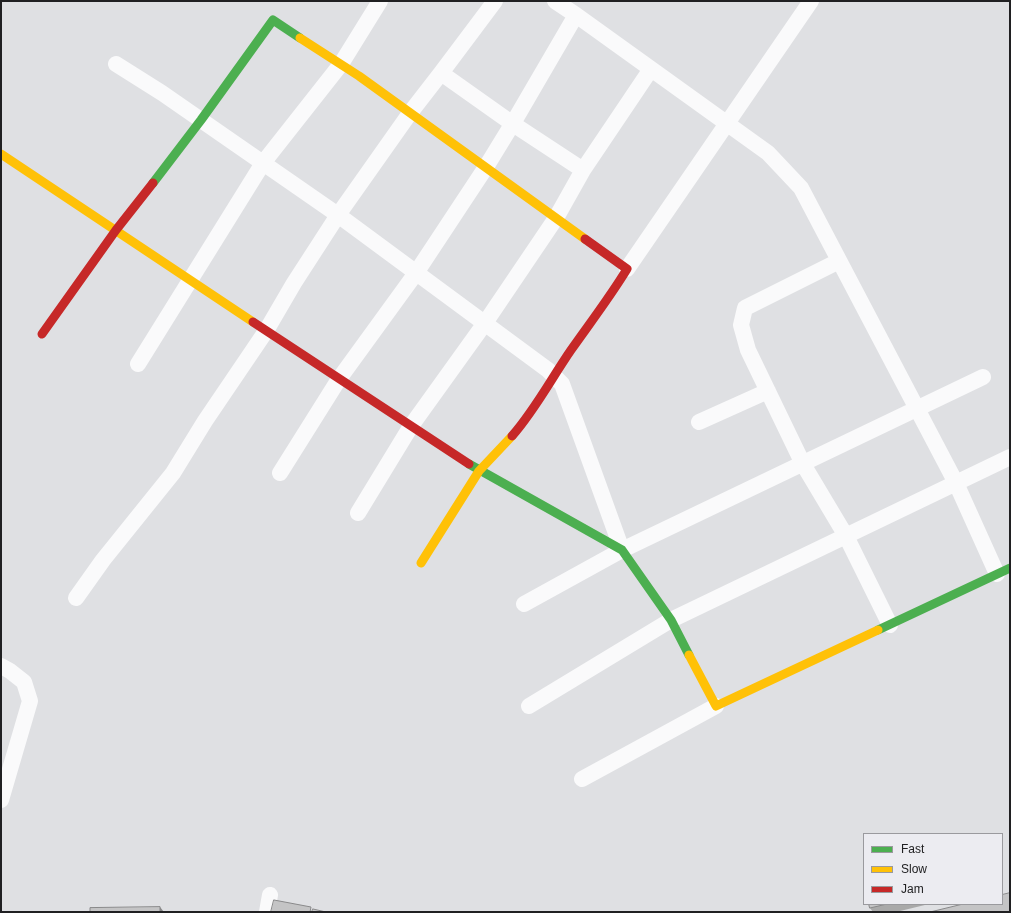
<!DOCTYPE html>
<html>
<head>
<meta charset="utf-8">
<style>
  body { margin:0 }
  #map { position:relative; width:1011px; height:913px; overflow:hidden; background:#dfe0e3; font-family:Arial,sans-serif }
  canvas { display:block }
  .frame { position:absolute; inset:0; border:2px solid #202022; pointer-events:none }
  .legend { position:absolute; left:863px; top:833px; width:140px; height:72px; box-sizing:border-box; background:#ececf1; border:1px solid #9a9a9e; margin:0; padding:5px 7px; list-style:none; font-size:12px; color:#202022 }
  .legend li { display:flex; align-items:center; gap:8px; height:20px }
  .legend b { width:20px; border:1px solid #9a9a9e }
</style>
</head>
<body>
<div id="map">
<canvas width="1011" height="913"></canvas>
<div class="frame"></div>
<ul class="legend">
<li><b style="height:5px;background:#4caf50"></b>Fast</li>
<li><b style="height:5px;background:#ffc107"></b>Slow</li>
<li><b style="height:5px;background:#c62828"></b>Jam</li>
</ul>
</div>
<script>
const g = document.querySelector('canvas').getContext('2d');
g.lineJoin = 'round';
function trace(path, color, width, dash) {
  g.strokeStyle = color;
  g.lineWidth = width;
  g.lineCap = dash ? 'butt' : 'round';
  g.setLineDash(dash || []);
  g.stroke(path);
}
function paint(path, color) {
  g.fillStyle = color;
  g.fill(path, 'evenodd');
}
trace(new Path2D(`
  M 555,1 L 576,15 L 768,153 L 801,188 L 956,483 L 997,574
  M 116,64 L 162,93 L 338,215 L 548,370 L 562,384 L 622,550
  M 441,73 L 513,124 L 583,170
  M 839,261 L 745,308 L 741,325 L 748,350 L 803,464 L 846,536 L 890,625
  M 627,269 L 811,1
  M 138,364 L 263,163 L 341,64 L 380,1
  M 699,422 L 768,391
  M 280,473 L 339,379 L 416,273 L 486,167 L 516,118 L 576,15
  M 358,513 L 411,426 L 485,323 L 556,218 L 583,170 L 651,69
  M 76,598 L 103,560 L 173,473 L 205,421 L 266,331 L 294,283 L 338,215 L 410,113 L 441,73 L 495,1
  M 524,604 L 622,550 L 983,377
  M 1,666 L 10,671 L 24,682 L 30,701 L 1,800
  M 529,706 L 671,620 L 1010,457
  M 582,779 L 716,706
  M 267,912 L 270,895`), '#fafafb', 16);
trace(new Path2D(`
  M 153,183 L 201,120 L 273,20 L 300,38
  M 469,464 L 622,550 L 671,620 L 689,655
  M 878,630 L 1010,568`), '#4caf50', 9);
trace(new Path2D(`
  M 300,38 L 359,76 L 585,239
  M 1,154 L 253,322
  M 421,563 L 479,471 L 512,436
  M 689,655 L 716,706 L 878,630`), '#ffc107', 9);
trace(new Path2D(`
  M 253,322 L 469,464
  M 42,334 L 116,230 L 153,183
  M 512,436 C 535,410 551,379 571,350 C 590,323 610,297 627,269 L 585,239`), '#c62828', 9);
paint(new Path2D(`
  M 869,904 L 929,904 L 896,912 L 873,912 L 870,908 Z`), '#a9a9a9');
paint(new Path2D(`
  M 160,907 L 164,912 L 160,912 Z`), '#89898a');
const building = new Path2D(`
  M 1010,893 L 1010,912 L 930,912 L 963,904 L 1002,904 L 1002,895 Z
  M 274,900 L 311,907 L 310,912 L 271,912 Z
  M 869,904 L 887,904 L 870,908 Z
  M 160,907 L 160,912 L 90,912 L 90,908 Z
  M 313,909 L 326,912 L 312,912 Z`);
paint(building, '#c4c4c5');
trace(building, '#89898a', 1);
</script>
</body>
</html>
